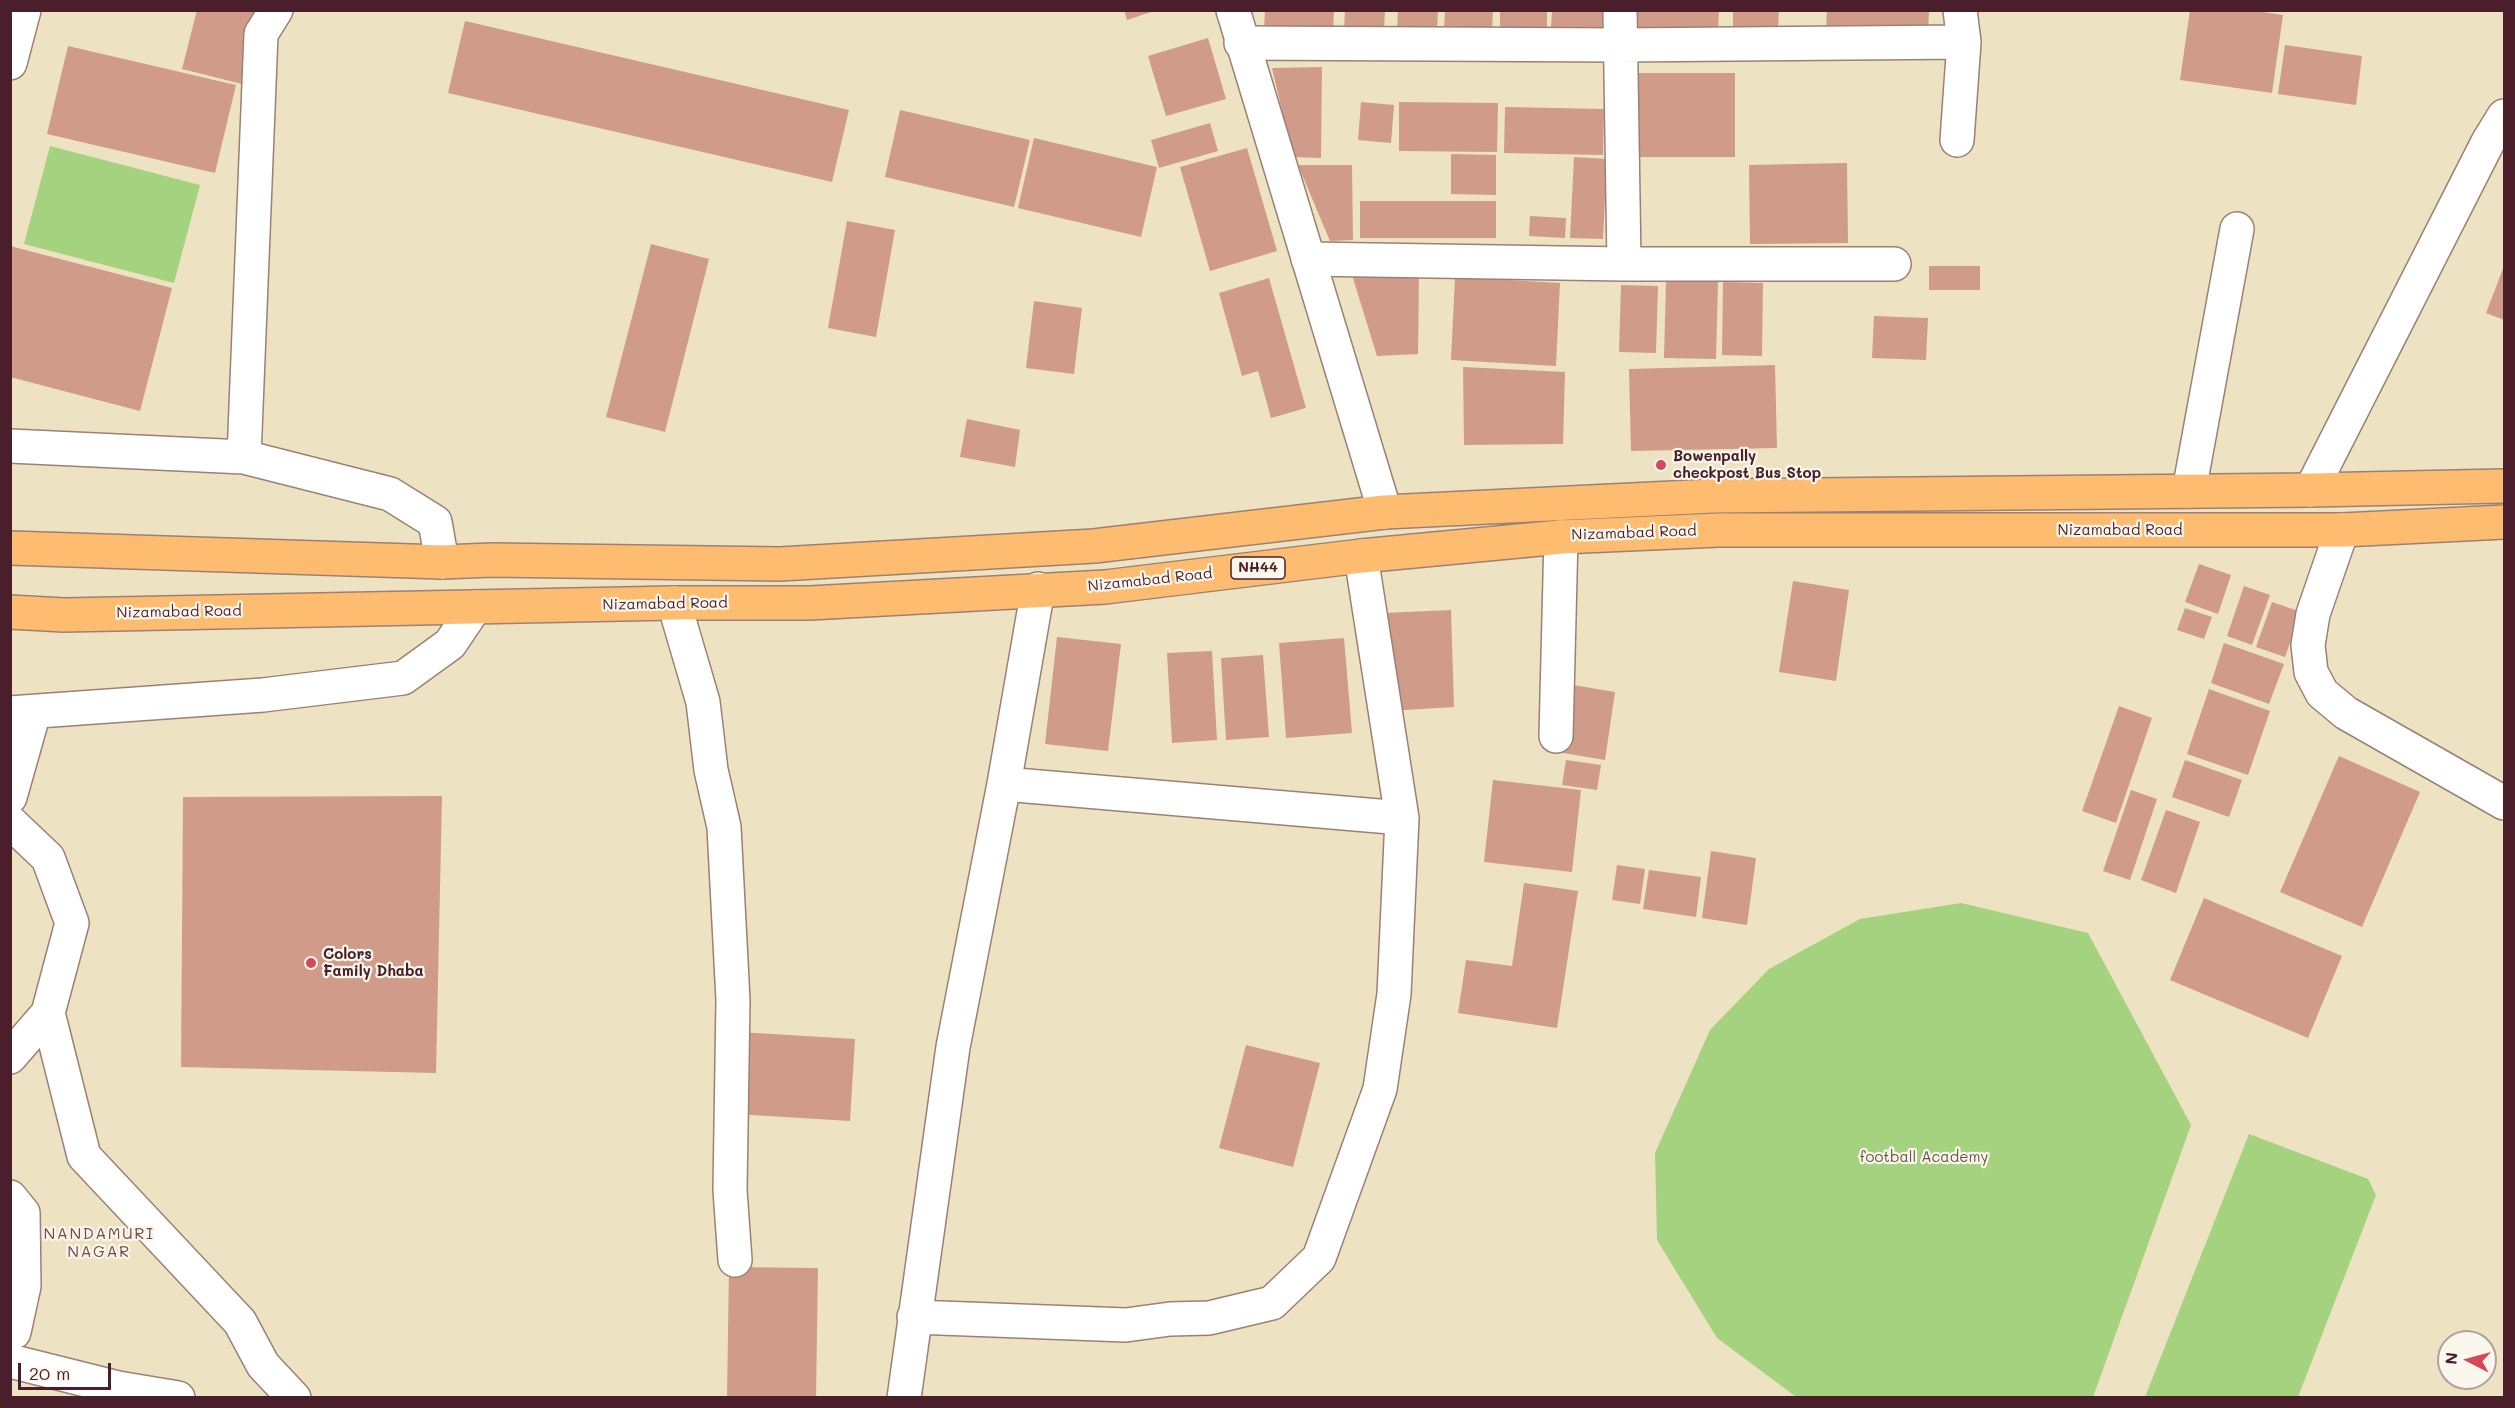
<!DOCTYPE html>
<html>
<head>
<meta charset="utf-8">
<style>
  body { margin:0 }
  #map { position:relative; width:2515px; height:1408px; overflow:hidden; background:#ede2c2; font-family:Mali,sans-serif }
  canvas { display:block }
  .frame { position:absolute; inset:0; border:12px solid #4a1f2b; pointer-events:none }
  .north { position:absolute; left:2437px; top:1330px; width:60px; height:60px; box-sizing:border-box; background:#fbf7ec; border:2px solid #b4a19f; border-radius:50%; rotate:276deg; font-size:16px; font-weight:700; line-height:24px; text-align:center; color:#4a1f2b }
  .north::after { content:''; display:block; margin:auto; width:21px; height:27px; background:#d1495b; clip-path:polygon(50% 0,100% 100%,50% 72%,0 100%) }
  .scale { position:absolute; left:18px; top:1363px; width:93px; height:27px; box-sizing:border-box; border:3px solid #4a1f2b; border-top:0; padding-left:8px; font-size:18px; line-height:21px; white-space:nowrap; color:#4a1f2b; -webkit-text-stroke:4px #fbf7ec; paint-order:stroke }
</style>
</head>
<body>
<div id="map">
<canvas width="2515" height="1408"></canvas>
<div class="frame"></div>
<div class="north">N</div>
<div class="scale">20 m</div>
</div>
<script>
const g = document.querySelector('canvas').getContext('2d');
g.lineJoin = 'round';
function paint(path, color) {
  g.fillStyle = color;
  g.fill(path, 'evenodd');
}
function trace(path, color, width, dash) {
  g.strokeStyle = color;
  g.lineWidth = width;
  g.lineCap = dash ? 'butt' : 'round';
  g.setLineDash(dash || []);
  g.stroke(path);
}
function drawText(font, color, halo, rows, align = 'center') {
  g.font = font + ' Mali,sans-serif';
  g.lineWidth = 4.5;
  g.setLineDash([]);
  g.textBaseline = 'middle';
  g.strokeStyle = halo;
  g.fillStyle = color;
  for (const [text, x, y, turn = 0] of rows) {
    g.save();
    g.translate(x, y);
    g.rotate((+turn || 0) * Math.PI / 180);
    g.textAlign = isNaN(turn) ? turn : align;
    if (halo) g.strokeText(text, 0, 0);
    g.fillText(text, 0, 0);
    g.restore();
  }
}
paint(new Path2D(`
  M 50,146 L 200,185 L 174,283 L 24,244 Z
  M 1961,903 L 2088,933 L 2191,1125 L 2093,1397 L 1795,1396 L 1717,1338 L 1657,1240 L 1655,1153 L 1710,1030 L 1769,969 L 1860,919 Z
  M 2249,1134 L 2368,1179 L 2376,1195 L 2298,1397 L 2145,1397 Z`), '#a5d27f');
paint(new Path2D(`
  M 197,10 L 261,10 L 242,84 L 182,69 Z
  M 1124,10 L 1154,10 L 1154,11 L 1127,20 Z
  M 1265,10 L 1334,10 L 1333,34 L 1264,31 Z
  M 1345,10 L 1385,10 L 1384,31 L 1344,30 Z
  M 1398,10 L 1438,10 L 1437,30 L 1397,30 Z
  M 1445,10 L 1493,10 L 1492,30 L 1444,29 Z
  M 1500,10 L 1547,10 L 1547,29 L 1500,28 Z
  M 1552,10 L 1604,10 L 1603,29 L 1551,28 Z
  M 1633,10 L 1719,10 L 1718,33 L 1633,31 Z
  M 1733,10 L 1779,10 L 1778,30 L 1733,28 Z
  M 1827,10 L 1929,10 L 1928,34 L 1826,31 Z
  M 2190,10 L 2249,10 L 2283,15 L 2272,93 L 2180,80 Z
  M 465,21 L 849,110 L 832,182 L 448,93 Z
  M 1208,38 L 1226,99 L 1166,116 L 1148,56 Z
  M 2285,45 L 2362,56 L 2356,105 L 2278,94 Z
  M 68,46 L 236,85 L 215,173 L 47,134 Z
  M 1322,67 L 1321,158 L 1293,157 L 1272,68 Z
  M 1638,73 L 1735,73 L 1735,157 L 1638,157 Z
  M 1361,102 L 1394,105 L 1391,143 L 1358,140 Z
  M 1399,102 L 1498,103 L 1497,152 L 1399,151 Z
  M 1505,107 L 1604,109 L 1603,155 L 1504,153 Z
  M 900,110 L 1030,140 L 1014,207 L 885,177 Z
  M 1210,123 L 1218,151 L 1159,168 L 1151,140 Z
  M 1034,138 L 1157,167 L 1141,237 L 1018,208 Z
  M 1247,148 L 1277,251 L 1210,271 L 1180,167 Z
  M 1451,154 L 1496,155 L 1496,195 L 1451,194 Z
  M 1574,157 L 1607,159 L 1603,239 L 1570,238 Z
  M 1847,163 L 1848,243 L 1750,244 L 1749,165 Z
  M 1298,165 L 1352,165 L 1353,240 L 1330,241 Z
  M 1360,201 L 1496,201 L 1496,238 L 1360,238 Z
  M 1530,216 L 1566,218 L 1565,238 L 1529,236 Z
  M 847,221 L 895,230 L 876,337 L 828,328 Z
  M 651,244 L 709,259 L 665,432 L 606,417 Z
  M 10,246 L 172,288 L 140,411 L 10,377 Z
  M 1929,266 L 1980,266 L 1980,290 L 1929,290 Z
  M 2504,266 L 2504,320 L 2486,313 Z
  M 1419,274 L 1418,354 L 1377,356 L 1352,275 Z
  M 1455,277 L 1560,283 L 1556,366 L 1451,360 Z
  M 1269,278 L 1306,408 L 1271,418 L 1258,371 L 1242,376 L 1219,293 Z
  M 1666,281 L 1718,282 L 1716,359 L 1664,358 Z
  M 1723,282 L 1763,283 L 1762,356 L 1722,355 Z
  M 1621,285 L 1658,286 L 1656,353 L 1619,352 Z
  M 1034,301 L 1082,308 L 1074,374 L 1026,368 Z
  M 1874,316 L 1928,318 L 1926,360 L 1872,358 Z
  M 1775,365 L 1777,448 L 1631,451 L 1629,369 Z
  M 1463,367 L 1565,372 L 1563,444 L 1464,445 Z
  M 967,419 L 1020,430 L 1015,467 L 960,457 Z
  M 2199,564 L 2231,575 L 2218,614 L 2185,602 Z
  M 1793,581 L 1849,590 L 1836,681 L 1779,672 Z
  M 2244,586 L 2270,595 L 2252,645 L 2227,636 Z
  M 2272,602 L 2301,612 L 2285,657 L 2256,647 Z
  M 2185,608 L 2212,617 L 2204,639 L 2177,630 Z
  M 1451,610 L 1454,707 L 1389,711 L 1384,613 Z
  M 1057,637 L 1121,644 L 1108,751 L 1045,744 Z
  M 1344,638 L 1352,733 L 1286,738 L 1279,643 Z
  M 2224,643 L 2284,664 L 2269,704 L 2211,683 Z
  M 1212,651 L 1217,740 L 1172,743 L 1167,653 Z
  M 1263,655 L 1269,737 L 1226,740 L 1221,658 Z
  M 1567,684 L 1615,692 L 1605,760 L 1557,752 Z
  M 2209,689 L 2270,711 L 2248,775 L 2187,754 Z
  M 2119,706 L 2152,718 L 2116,823 L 2082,811 Z
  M 2339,756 L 2420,792 L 2362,927 L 2280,892 Z
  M 1566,760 L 1601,765 L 1597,790 L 1562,785 Z
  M 2185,760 L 2242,780 L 2229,817 L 2172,797 Z
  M 1493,780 L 1581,790 L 1572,872 L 1484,862 Z
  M 2131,790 L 2157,799 L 2130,880 L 2103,871 Z
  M 442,796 L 436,1073 L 181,1067 L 183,797 Z
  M 2166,810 L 2200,822 L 2176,893 L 2141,880 Z
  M 1711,851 L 1756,858 L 1747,925 L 1702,918 Z
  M 1617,865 L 1645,869 L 1640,904 L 1612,900 Z
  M 1649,870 L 1701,877 L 1696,917 L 1643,909 Z
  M 1524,883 L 1578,891 L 1557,1028 L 1458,1013 L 1466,960 L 1512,966 Z
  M 2204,898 L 2342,956 L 2308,1038 L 2170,980 Z
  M 739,1032 L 855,1039 L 850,1121 L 735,1114 Z
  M 1246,1045 L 1320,1063 L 1293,1167 L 1219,1148 Z
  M 729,1267 L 818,1268 L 816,1398 L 727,1398 Z`), '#d09c89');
const minor = new Path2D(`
  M 1620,10 L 1624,264
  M 1241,43 L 1620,45 L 1964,42
  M 10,63 L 24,10
  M 1957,140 L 1964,42 L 1960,10
  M 1308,259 L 1624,264 L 1894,264
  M 10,446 L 244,457 L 390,494 L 435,522 L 442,562
  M 244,457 L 261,34 L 276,10
  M 2311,490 L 2488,142 L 2504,116
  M 2189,491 L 2237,229
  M 2342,530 L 2313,614 L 2308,645 L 2311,672 L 2322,693 L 2346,713 L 2504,803
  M 674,603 L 703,702 L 711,770 L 724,827 L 733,1000 L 730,1190 L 735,1260
  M 10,713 L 263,695 L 403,678 L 450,644 L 475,607
  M 1556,736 L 1561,537
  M 1004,784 L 1402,818
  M 10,797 L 34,712
  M 10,822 L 48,858 L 72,923 L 48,1013 L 10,1057
  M 48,1013 L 84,1156 L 240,1322 L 263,1365 L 294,1398
  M 10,1197 L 23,1213 L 24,1286 L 14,1332 L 10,1333
  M 914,1317 L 1126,1325 L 1170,1319 L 1209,1318 L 1272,1303 L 1319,1258 L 1380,1089 L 1394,994 L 1402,818 L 1361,556
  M 10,1361 L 118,1388 L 178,1398
  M 904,1398 L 953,1047 L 1004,784 L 1038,589`);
const tertiary = new Path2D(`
  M 1233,10 L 1385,512`);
const trunk = new Path2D(`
  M 10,548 L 442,562 L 492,560 L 780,564 L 1094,546 L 1385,512 L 1714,496 L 2311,490 L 2504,486
  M 10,612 L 64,615 L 674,603 L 810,603 L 1105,587 L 1361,556 L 1561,537 L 1719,530 L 2342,530 L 2504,522`);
trace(minor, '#9c8076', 36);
trace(tertiary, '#9c8076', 36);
trace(trunk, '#9c8076', 36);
trace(minor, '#fff', 33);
trace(tertiary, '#fff', 33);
trace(trunk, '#febc70', 33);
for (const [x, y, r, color] of [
  [1661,465,6,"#d1495b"],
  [311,963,6,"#d1495b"]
]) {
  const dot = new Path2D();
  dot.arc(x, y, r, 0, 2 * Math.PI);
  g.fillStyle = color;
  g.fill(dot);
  trace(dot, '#fbf7ec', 2);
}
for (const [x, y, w] of [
  [1258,568,54]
]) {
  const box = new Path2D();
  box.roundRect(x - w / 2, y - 11, w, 22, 4.5);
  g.fillStyle = '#fbf7ec';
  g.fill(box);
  trace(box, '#4a1f2b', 1.5);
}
drawText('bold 14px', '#4a1f2b', null, [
  ["NH44",1258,568]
]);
drawText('bold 15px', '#4a1f2b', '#fbf7ec', [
  ["Bowenpally",1673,456],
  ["checkpost Bus Stop",1673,473],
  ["Colors",323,954],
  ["Family Dhaba",323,971]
], 'left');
drawText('15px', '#4a1f2b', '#fbf7ec', [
  ["Nizamabad Road",2120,530],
  ["Nizamabad Road",1634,533,-2],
  ["Nizamabad Road",1150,580,-6],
  ["Nizamabad Road",665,604,-1],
  ["Nizamabad Road",179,612,-1]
]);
drawText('15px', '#655544', '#fbf7ec', [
  ["football Academy",1924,1157]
]);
g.letterSpacing = '1.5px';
drawText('16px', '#794b4c', '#fbf7ec', [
  ["NANDAMURI",99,1234],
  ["NAGAR",99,1252]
]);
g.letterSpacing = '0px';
</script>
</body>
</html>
